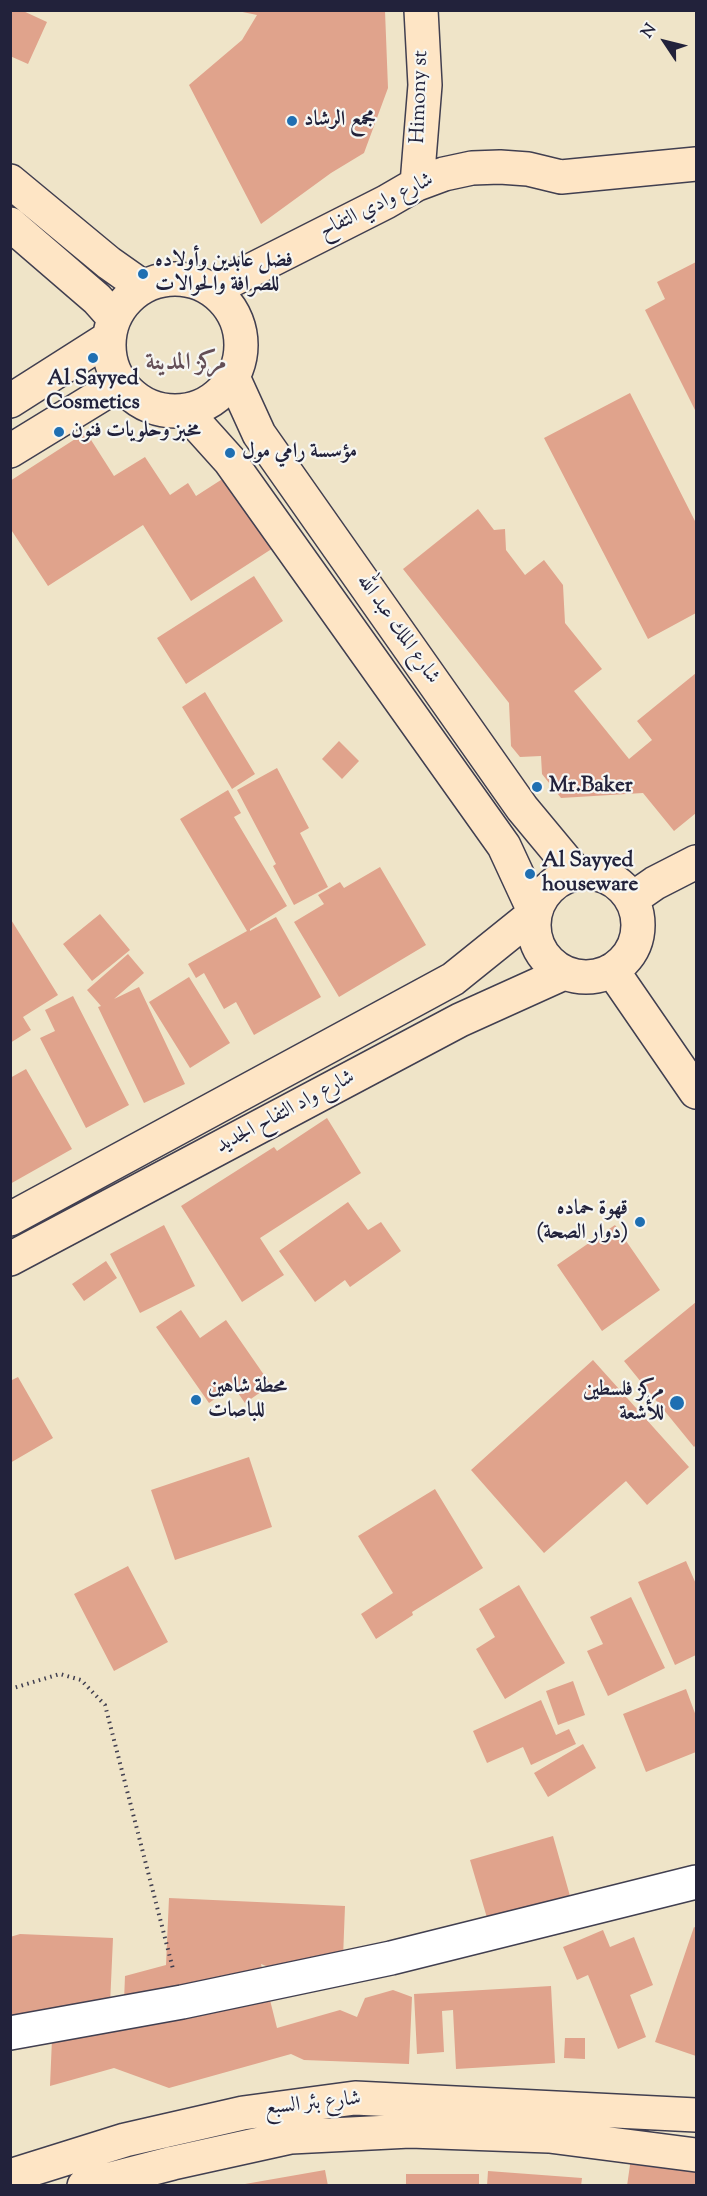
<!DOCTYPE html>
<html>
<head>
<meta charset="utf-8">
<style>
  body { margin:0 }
  #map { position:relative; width:707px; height:2196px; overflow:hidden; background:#efe4c8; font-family:"Sorts Mill Goudy",serif }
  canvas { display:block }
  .frame { position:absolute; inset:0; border:12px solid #22223b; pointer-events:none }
  .north { position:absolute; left:635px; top:12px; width:60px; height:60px; -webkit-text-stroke:4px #f6f6f2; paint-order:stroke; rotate:305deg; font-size:16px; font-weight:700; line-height:24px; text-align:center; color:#22223b }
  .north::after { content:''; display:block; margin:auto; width:21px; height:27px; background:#22223b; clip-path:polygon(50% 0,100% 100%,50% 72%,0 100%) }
</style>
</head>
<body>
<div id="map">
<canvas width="707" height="2196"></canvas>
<div class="frame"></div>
<div class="north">N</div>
</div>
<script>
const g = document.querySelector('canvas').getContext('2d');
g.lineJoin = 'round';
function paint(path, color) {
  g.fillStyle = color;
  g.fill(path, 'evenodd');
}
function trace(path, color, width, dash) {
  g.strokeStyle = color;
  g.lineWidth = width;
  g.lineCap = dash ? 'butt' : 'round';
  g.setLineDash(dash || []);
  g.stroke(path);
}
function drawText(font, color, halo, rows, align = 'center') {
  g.font = font + ' "Sorts Mill Goudy",Amiri,serif';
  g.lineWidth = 4.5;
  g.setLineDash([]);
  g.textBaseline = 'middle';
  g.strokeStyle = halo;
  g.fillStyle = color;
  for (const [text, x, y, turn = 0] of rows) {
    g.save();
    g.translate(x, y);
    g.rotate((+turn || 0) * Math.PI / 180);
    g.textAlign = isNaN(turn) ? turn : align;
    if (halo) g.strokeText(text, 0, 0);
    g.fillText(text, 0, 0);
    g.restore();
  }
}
paint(new Path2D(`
  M 10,10 L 21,10 L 47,22 L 28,64 L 10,56 Z
  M 233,10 L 385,11 L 388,88 L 364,153 L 331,173 L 261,224 L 189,85 L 242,40 L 257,15 Z
  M 696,262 L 696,412 L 645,310 L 665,299 L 657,282 Z
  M 630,393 L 696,523 L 696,613 L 648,639 L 544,438 Z
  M 86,432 L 114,476 L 145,457 L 170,495 L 188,483 L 196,496 L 238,469 L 284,541 L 191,601 L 143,525 L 48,586 L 10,528 L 10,481 Z
  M 478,509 L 494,530 L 505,529 L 506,550 L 525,575 L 544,560 L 563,585 L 565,623 L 602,669 L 574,691 L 629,759 L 652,740 L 637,721 L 696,673 L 696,813 L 674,831 L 643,793 L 561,798 L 542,774 L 541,756 L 520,757 L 511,746 L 509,703 L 403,569 Z
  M 254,576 L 283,621 L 186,684 L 157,638 Z
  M 205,692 L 255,774 L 232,789 L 182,707 Z
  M 339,741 L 359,761 L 342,779 L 322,759 Z
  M 277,768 L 309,828 L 300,833 L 328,887 L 294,905 L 273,866 L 276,864 L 237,790 Z
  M 228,790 L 241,813 L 234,817 L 287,906 L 250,929 L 250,931 L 276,917 L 321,997 L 254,1035 L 236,1002 L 224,1009 L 204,973 L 196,978 L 188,964 L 247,931 L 180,819 Z
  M 380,867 L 426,945 L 339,997 L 294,922 L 324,904 L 318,895 L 340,882 L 344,888 Z
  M 100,914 L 130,950 L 92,981 L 63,944 Z
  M 10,918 L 58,995 L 23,1017 L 31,1030 L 10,1043 Z
  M 128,954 L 144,973 L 114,999 L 139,987 L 185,1084 L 144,1103 L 98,1007 L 101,1006 L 87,990 Z
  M 189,977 L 230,1043 L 190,1068 L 149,1002 Z
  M 73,996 L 129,1105 L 86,1128 L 40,1038 L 55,1031 L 45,1010 Z
  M 26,1069 L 72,1149 L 10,1184 L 10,1078 Z
  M 327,1118 L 361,1173 L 260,1238 L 284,1275 L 242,1302 L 181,1206 L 274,1147 L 277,1151 Z
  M 348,1202 L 368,1230 L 381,1222 L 401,1251 L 350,1287 L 345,1280 L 315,1302 L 279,1251 Z
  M 164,1225 L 195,1286 L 140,1313 L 110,1254 Z
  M 615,1225 L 660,1290 L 602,1331 L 557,1265 Z
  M 106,1261 L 117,1278 L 84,1301 L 72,1284 Z
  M 696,1302 L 696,1445 L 694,1447 L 624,1361 Z
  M 181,1310 L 200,1338 L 226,1320 L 271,1385 L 245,1403 L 233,1386 L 209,1403 L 156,1327 Z
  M 593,1360 L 689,1467 L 647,1505 L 626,1481 L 544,1553 L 471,1470 Z
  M 18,1377 L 53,1438 L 10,1463 L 10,1381 Z
  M 249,1457 L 272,1527 L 175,1560 L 151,1490 Z
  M 435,1489 L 483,1568 L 412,1612 L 413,1615 L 376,1639 L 361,1614 L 393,1593 L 358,1536 Z
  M 686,1561 L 696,1584 L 696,1655 L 675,1665 L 638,1582 Z
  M 128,1566 L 168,1642 L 114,1671 L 74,1594 Z
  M 519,1585 L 565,1663 L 505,1699 L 476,1649 L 495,1637 L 479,1609 Z
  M 631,1597 L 665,1668 L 608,1696 L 587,1651 L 603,1644 L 590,1617 Z
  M 573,1681 L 585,1715 L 558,1725 L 546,1691 Z
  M 686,1689 L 696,1716 L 696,1752 L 646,1772 L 623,1714 Z
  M 541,1700 L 556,1735 L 569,1729 L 576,1744 L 531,1765 L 523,1747 L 487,1763 L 473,1731 Z
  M 583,1744 L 596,1768 L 548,1797 L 534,1773 Z
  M 553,1836 L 572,1903 L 490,1928 L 470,1860 Z
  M 169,1898 L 345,1906 L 343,1958 L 286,1974 L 261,1964 L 277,2028 L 340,2010 L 357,2017 L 365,1998 L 393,1990 L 412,1997 L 409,2064 L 304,2060 L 291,2054 L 169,2088 L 114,2068 L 50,2086 L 52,2039 L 10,2023 L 10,1937 L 20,1934 L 113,1938 L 110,2005 L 124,2001 L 125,1976 L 166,1965 Z
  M 694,1927 L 696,1928 L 696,2056 L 655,2042 Z
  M 603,1930 L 610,1947 L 634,1937 L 653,1985 L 630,1995 L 646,2037 L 618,2049 L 588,1975 L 577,1980 L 563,1947 Z
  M 551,1986 L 555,2063 L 456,2069 L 453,2010 L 442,2011 L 444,2052 L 417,2054 L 414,1994 Z
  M 565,2038 L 585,2038 L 585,2059 L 564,2058 Z
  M 631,2158 L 696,2168 L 696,2186 L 627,2186 Z
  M 325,2170 L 328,2186 L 245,2186 L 245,2184 Z
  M 488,2171 L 582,2178 L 581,2186 L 487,2186 Z
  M 406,2174 L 479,2174 L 479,2186 L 406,2186 Z`), '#e0a38c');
const street = new Path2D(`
  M 10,2033 L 182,2002 L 391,1958 L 696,1882`);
const secondary = new Path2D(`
  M 10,181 L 109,263 L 143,287
  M 417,184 L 425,85 L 421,10
  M 10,224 L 97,299 L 114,318
  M109 345a66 66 0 1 1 132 0a66 66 0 1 1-132 0Z
  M 212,290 L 386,202 L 417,184 L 444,174 L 472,168 L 500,167 L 528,169 L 561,177 L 696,164
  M 233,377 L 259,434 L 522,808 L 576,873
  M 10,401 L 109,338
  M 10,451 L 121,383
  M534 925a52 52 0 1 1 104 0a52 52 0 1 1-104 0Z
  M 632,899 L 655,883 L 696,862
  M 612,970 L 696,1092
  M 10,1219 L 453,979 L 535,913 L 504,846 L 230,461 L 185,411
  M 10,1259 L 460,1020 L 564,973
  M 10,2176 L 125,2140 L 243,2113 L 355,2098 L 696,2115
  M 84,2186 L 173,2163 L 291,2137 L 410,2131 L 549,2136 L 696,2155`);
trace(street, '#413f50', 36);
trace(secondary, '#413f50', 36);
trace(new Path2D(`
  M 10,1689 L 60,1674 L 81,1680 L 105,1705 L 173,1969`), '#413f50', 4, [1.5, 4.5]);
trace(street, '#fff', 33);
trace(secondary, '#fee5c5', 33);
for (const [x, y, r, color] of [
  [292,121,6,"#1f6fb2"],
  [143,274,6,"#1f6fb2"],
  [93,358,6,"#1f6fb2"],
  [59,432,6,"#1f6fb2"],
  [230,453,6,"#1f6fb2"],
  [537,787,6,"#1f6fb2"],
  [530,874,6,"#1f6fb2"],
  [640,1222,6,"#1f6fb2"],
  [196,1400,6,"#1f6fb2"],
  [677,1403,8,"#1f6fb2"]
]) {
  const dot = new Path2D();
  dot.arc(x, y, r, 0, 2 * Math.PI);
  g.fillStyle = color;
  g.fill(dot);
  trace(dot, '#f6f6f2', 2);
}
drawText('21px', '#22223b', '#f6f6f2', [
  ["Himony st",421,97,-88],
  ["شارع وادي التفاح",377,207,-26],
  ["شارع الملك عبد الله",397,630,55],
  ["شارع واد التفاح الجديد",286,1113,-28],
  ["شارع بئر السبع",313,2105,-6]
]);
drawText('bold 21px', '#22223b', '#f6f6f2', [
  ["مجمع الرشاد",304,121],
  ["فضل عابدين وأولاده",155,262],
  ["للصرافة والحوالات",155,286],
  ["Al Sayyed",93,380,"center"],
  ["Cosmetics",93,404,"center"],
  ["مخبز وحلويات فنون",71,432],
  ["مؤسسة رامي مول",242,453],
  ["Mr.Baker",549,787],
  ["Al Sayyed",542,862],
  ["houseware",542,886],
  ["قهوة حماده",628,1210,"right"],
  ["(دوار الصحة)",628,1234,"right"],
  ["محطة شاهين",208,1388],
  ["للباصات",208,1412],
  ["مركز فلسطين",664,1391,"right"],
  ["للأشعة",664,1415,"right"]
], 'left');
drawText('bold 24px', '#644f57', '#f6f6f2', [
  ["مركز المدينة",186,365]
]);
</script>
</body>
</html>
